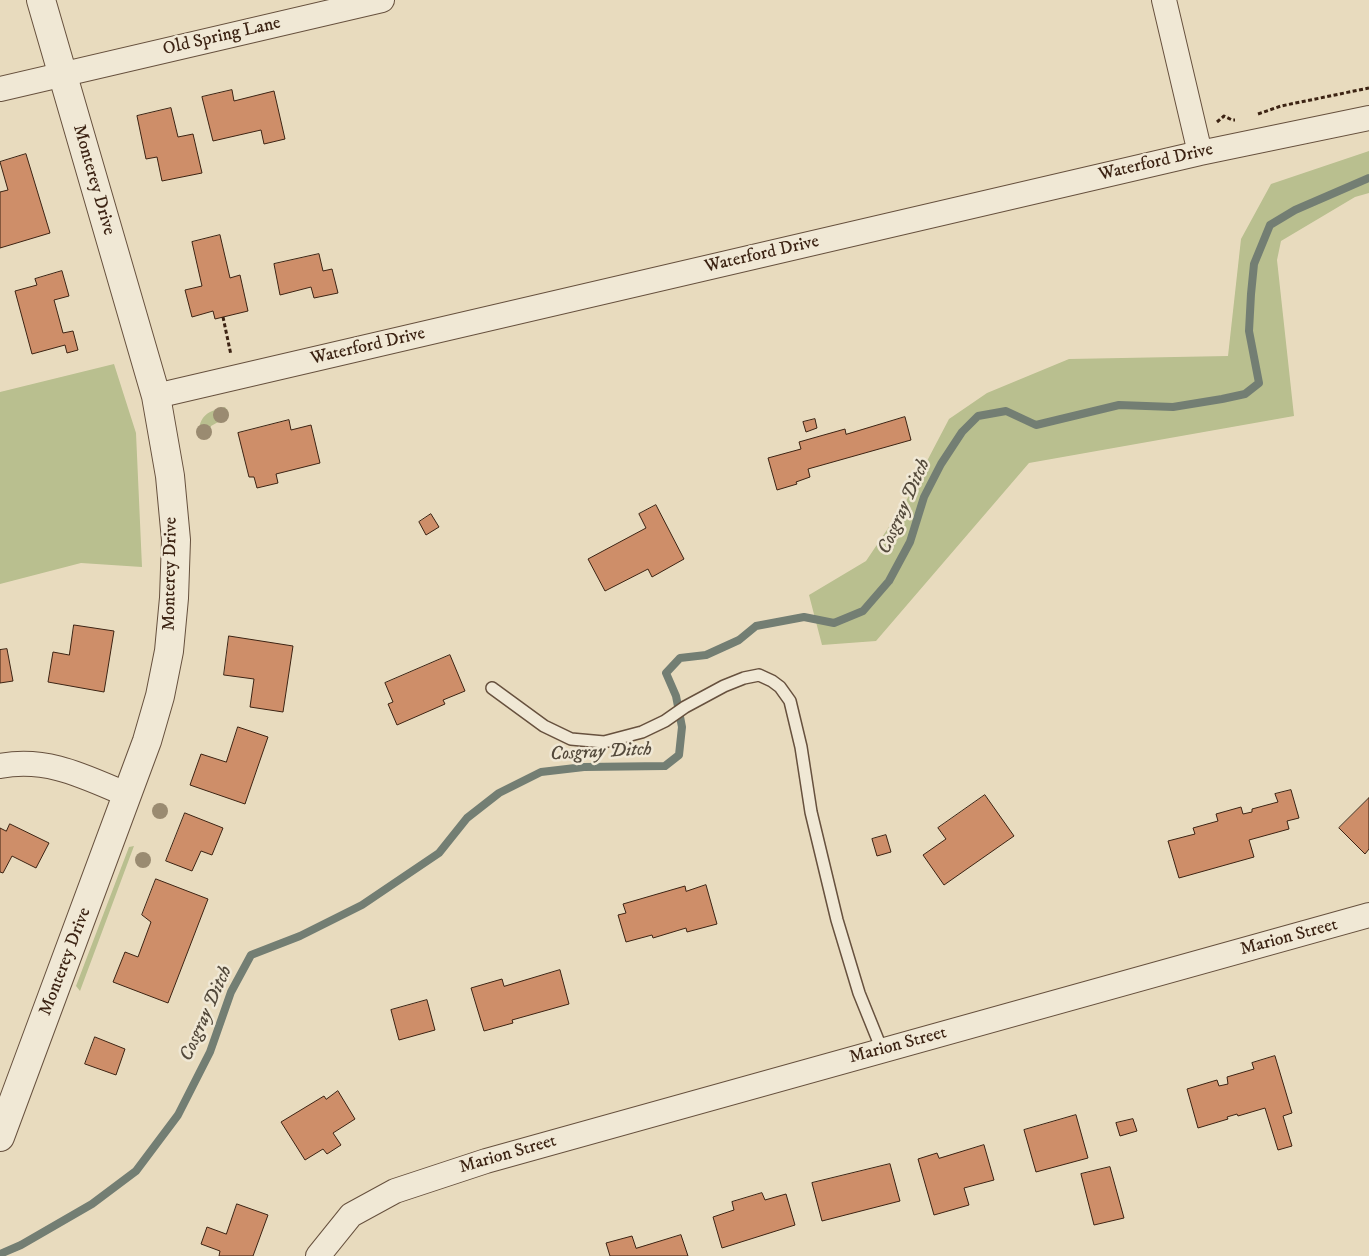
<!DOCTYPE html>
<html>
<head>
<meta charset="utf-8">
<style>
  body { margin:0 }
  canvas { display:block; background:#e8dbbe }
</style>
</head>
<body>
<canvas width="1369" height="1256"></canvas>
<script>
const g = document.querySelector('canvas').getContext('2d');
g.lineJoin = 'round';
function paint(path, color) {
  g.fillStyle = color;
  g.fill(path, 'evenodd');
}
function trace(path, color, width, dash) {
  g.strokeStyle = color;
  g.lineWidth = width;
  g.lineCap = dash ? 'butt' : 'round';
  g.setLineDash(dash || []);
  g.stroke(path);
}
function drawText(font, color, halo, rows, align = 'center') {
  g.font = font + ' "IM FELL DW Pica",serif';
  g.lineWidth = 5;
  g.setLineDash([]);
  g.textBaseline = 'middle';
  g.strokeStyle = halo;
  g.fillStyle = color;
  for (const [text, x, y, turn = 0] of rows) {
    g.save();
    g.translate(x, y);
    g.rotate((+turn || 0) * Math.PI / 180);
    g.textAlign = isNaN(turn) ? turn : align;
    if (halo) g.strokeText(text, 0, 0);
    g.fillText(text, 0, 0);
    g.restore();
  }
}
paint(new Path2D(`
  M 1369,151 L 1369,193 L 1355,197 L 1281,241 L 1277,260 L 1294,416 L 1029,463 L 876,641 L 822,645 L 809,595 L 866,561 L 905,503 L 949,419 L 987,393 L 1069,359 L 1228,356 L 1241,239 L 1271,184 Z
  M 114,364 L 136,433 L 142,567 L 81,563 L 0,584 L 0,392 Z
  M 225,407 L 228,411 L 229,416 L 211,426 L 207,439 L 202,439 L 198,434 C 200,416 207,411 225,407 Z
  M 134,846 L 80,991 L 76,986 L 129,847 Z`), '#b9bf8f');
trace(new Path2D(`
  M 0,1254 L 21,1245 L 92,1204 L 136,1171 L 178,1115 L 210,1052 L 231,992 L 251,955 L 300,936 L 362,905 L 439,853 L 467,818 L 499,793 L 541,772 L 584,767 L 665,766 L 679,755 L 682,727 L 676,696 L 666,673 L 680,658 L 706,655 L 739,640 L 756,626 L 804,617 L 834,623 L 863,611 L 889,581 L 910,542 L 924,497 L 941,464 L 962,432 L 978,416 L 1006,411 L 1036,425 L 1119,405 L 1173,407 L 1222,399 L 1245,394 L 1259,383 L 1249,331 L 1251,294 L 1254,264 L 1270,225 L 1295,210 L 1369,178`), '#737e73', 8);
const building = new Path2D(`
  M 232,90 L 234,101 L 274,91 L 285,139 L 264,144 L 261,130 L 213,141 L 202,97 Z
  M 171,108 L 178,137 L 193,134 L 202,173 L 162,181 L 157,157 L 146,159 L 137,116 Z
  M 26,154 L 50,233 L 0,248 L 0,192 L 8,190 L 0,162 Z
  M 220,235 L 230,278 L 240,275 L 248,311 L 215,319 L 213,311 L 192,317 L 185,290 L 202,286 L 192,242 Z
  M 319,254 L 323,271 L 332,269 L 338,293 L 314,298 L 311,287 L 280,295 L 274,264 Z
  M 62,271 L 69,296 L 54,300 L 63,333 L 73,331 L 78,350 L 67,353 L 65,345 L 32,354 L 15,291 L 37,285 L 35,279 Z
  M 905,417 L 911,440 L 808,469 L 810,477 L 796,482 L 797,484 L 777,490 L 768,458 L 801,449 L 799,442 L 845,429 L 846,434 Z
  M 815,419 L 817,428 L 806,432 L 803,422 Z
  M 289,420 L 291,430 L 311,425 L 320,463 L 276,474 L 278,483 L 257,488 L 254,477 L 249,477 L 238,433 Z
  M 656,505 L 684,559 L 652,577 L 648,569 L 605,591 L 588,559 L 646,528 L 639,514 Z
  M 431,514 L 439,527 L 426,535 L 419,522 Z
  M 74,625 L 114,631 L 104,692 L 48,682 L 53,652 L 69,655 Z
  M 229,636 L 293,646 L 283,712 L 250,707 L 254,679 L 224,675 Z
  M 7,649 L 13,681 L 0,683 L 0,650 Z
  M 450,655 L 465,691 L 443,700 L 445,704 L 397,725 L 388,704 L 393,702 L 385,683 Z
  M 238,727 L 268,737 L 245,804 L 190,785 L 201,754 L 226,762 Z
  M 1291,790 L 1299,818 L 1287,821 L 1289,829 L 1249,840 L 1254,857 L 1179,878 L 1168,841 L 1195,834 L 1193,828 L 1218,821 L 1216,814 L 1241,807 L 1243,814 L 1252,812 L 1252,809 L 1278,802 L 1275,794 Z
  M 985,795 L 1014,836 L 944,885 L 923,855 L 946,839 L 938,828 Z
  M 1369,798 L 1369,849 L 1365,854 L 1339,828 Z
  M 185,813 L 223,828 L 212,855 L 201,851 L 192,871 L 166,861 Z
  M 10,824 L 49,843 L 36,868 L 12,856 L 3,873 L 0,872 L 0,828 L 6,831 Z
  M 886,835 L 891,852 L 877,856 L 872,839 Z
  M 156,879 L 208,899 L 168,1003 L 113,982 L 125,952 L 138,957 L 151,922 L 142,915 Z
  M 706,885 L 717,924 L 687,932 L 686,928 L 653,938 L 652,935 L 626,942 L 618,915 L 626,913 L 623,904 L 685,886 L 686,891 Z
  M 560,970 L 569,1004 L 512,1020 L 513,1023 L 484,1031 L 471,988 L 502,979 L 504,986 Z
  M 427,1000 L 435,1030 L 399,1040 L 391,1010 Z
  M 95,1037 L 125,1049 L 116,1075 L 85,1064 Z
  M 1275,1056 L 1292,1113 L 1283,1116 L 1292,1146 L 1278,1150 L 1265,1108 L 1238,1116 L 1237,1114 L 1227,1117 L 1228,1119 L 1198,1128 L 1187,1089 L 1217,1080 L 1219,1086 L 1228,1084 L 1227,1077 L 1254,1069 L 1252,1063 Z
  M 338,1091 L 355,1119 L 333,1133 L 341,1145 L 327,1154 L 323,1149 L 305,1160 L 281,1122 L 324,1096 L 326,1099 Z
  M 1076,1115 L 1088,1158 L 1036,1172 L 1024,1130 Z
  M 1133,1119 L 1137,1131 L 1120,1136 L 1116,1123 Z
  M 984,1145 L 994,1180 L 964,1188 L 969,1205 L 934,1215 L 918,1159 L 937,1153 L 939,1158 Z
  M 890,1164 L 900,1201 L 822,1221 L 812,1183 Z
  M 1110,1167 L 1124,1218 L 1094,1225 L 1081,1174 Z
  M 762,1193 L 765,1200 L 786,1194 L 795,1225 L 722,1248 L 713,1217 L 734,1210 L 732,1202 Z
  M 237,1204 L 268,1215 L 253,1256 L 219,1256 L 220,1251 L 201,1244 L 207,1227 L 226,1234 Z
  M 681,1235 L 688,1256 L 610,1256 L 606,1243 L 632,1236 L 636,1248 Z`);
paint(building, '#ce8e69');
trace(building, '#3c2313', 1);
const service = new Path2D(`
  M 492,688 L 544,726 L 571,739 L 604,742 L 642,732 L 665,721 L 685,707 L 724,686 L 744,678 L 759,675 L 772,681 L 780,687 L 790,701 L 801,747 L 811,812 L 837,920 L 859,993 L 882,1050`);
const minor = new Path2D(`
  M 1164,0 L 1200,153
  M 0,89 L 382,0
  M 156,396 L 1200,153 L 1369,118
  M 0,766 C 48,757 85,777 128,795
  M 318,1256 L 351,1215 L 395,1191 L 486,1161 L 1369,915`);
const tertiary = new Path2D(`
  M 0,1137 L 147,741 L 160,696 L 169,651 L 174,598 L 176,540 L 170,476 L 156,396 L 41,0`);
trace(service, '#67513e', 14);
trace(minor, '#67513e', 26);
trace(tertiary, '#67513e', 30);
trace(new Path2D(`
  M 1258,114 L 1281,106 L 1369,88
  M 1217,122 L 1224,116 L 1232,120 L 1235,120
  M 223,317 L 231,355`), '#3c2313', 3, [4, 2.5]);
trace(service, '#f0e8d5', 11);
trace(minor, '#f0e8d5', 24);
trace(tertiary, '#f0e8d5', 28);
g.fillStyle = '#9a8b71';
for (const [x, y] of [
  [221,415],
  [204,432],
  [160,811],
  [143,860]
]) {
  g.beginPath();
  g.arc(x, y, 8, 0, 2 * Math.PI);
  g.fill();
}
drawText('18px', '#3c2313', '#f0e8d5', [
  ["Old Spring Lane",222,37,-13],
  ["Waterford Drive",1156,163,-13],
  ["Monterey Drive",93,180,74],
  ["Waterford Drive",762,255,-13],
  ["Waterford Drive",368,347,-13],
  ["Monterey Drive",171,574,-89],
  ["Marion Street",1289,938,-15],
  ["Monterey Drive",66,962,-69],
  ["Marion Street",898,1046,-15],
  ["Marion Street",508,1155,-16]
]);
drawText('italic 19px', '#53493b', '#f0e8d5', [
  ["Cosgray Ditch",905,507,-66],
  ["Cosgray Ditch",601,753,-3],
  ["Cosgray Ditch",207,1014,-66]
]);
</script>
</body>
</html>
